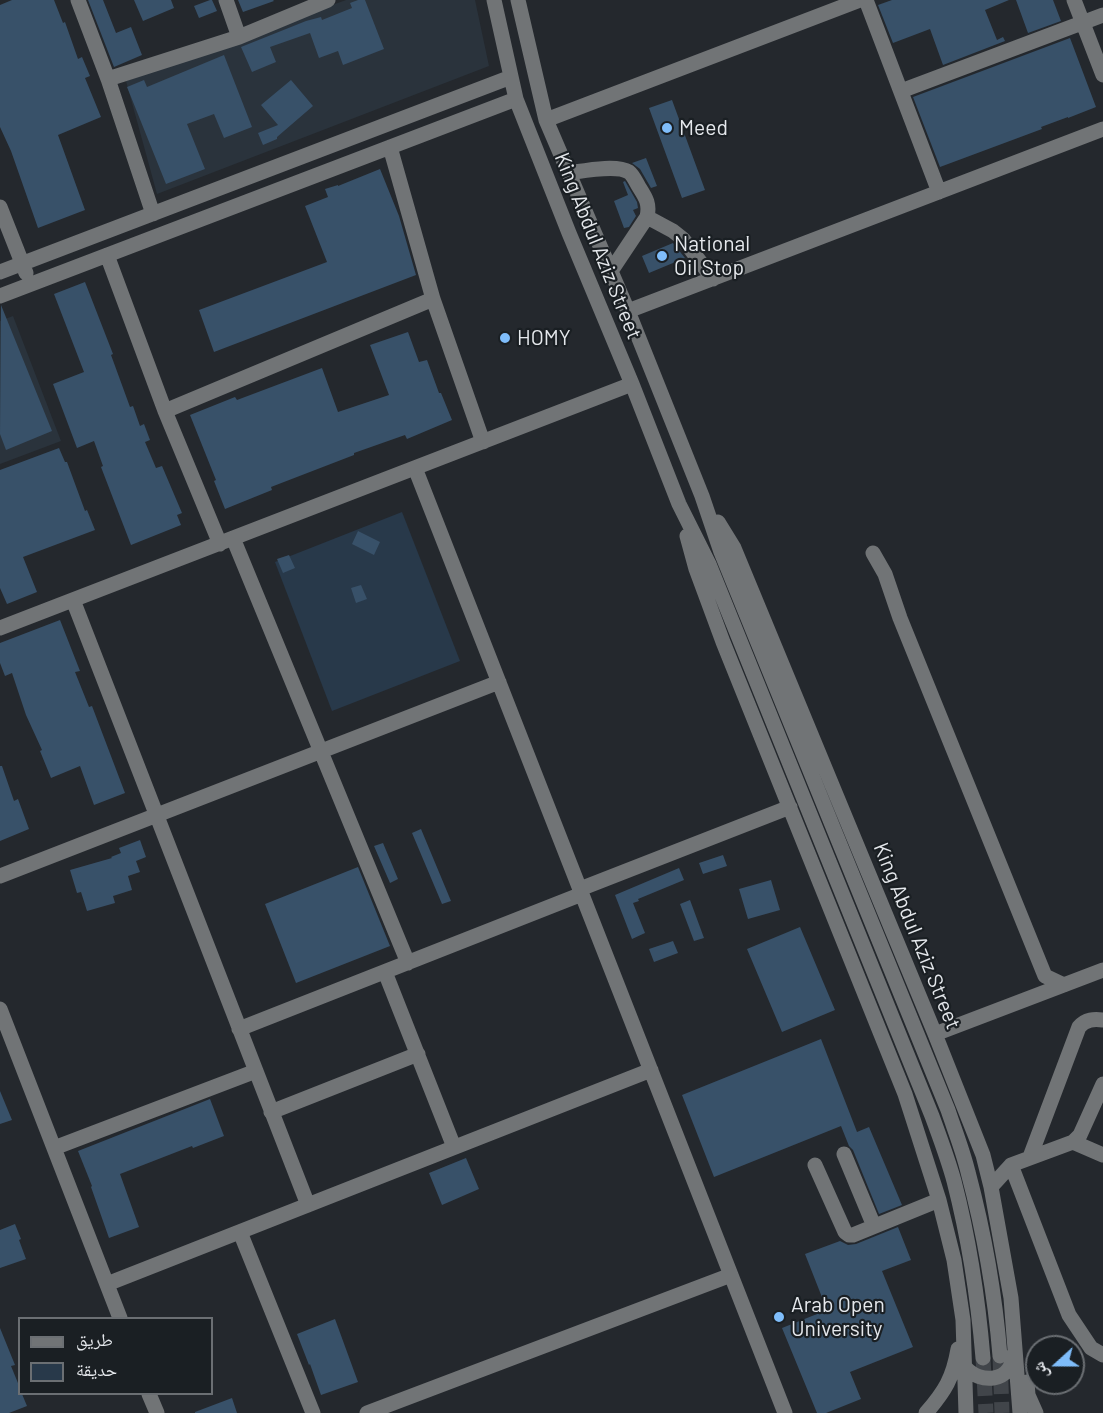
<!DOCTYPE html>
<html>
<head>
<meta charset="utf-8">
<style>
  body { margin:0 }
  #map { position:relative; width:1103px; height:1413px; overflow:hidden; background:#24282d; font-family:Barlow,"Noto Naskh Arabic",sans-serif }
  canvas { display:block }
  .legend { position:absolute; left:18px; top:1317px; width:195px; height:78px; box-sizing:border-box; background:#1a1f23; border:2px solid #6b6f73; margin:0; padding:8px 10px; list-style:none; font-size:18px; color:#e5e8ec }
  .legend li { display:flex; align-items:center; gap:12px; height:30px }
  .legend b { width:30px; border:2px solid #6b6f73 }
  .north { position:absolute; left:1025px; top:1335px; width:60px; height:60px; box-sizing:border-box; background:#1a1f23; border:2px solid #6b6f73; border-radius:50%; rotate:249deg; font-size:16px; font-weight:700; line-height:24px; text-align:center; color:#e5e8ec }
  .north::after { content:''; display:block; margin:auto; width:21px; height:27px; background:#7fbdfa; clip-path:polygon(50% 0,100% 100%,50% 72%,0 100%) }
</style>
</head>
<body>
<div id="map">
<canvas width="1103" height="1413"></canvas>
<ul class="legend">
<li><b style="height:8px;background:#717476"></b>طريق</li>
<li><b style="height:16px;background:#28394a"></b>حديقة</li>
</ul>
<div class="north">ش</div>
</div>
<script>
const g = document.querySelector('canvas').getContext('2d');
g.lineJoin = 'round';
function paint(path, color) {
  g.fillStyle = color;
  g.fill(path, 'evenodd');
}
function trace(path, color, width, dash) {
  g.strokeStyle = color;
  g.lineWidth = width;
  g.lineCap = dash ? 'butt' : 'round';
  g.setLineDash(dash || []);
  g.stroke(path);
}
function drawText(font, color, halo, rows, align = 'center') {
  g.font = font + ' Barlow,sans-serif';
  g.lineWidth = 4.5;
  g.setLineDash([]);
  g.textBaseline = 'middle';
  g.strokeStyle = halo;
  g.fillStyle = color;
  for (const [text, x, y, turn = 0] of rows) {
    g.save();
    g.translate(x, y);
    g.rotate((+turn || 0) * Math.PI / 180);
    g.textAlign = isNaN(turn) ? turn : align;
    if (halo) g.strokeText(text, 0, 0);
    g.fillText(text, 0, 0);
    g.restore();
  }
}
paint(new Path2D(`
  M 346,0 L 475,0 L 489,66 L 157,194 L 126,81 Z
  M 13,316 L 61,441 L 0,464 L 0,321 Z`), '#2a333c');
paint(new Path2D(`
  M 402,512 L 460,661 L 332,711 L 275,562 Z`), '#28394a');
paint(new Path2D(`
  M 12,0 L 54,0 L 63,23 L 65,22 L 78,59 L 82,57 L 90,76 L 85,78 L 101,117 L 58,135 L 85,210 L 38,228 L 11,151 L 0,127 L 0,5 Z
  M 88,0 L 103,0 L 116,33 L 131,27 L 142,55 L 114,67 Z
  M 134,0 L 171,0 L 174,8 L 143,21 Z
  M 210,0 L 212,0 L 217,11 L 199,18 L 194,6 Z
  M 238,0 L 273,0 L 274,1 L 243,12 Z
  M 358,0 L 365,0 L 384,49 L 343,65 L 338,51 L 319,58 L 310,33 L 270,47 L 276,62 L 252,72 L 241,47 L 306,21 L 321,17 L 322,20 L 352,8 L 350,3 Z
  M 892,0 L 1009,0 L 985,10 L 997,40 L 1003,37 L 1005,41 L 943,65 L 930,29 L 893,43 L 878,5 Z
  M 1016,0 L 1053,0 L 1061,21 L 1028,33 Z
  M 1070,38 L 1096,107 L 1068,118 L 1068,117 L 1041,127 L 1042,129 L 940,167 L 913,97 Z
  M 224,55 L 252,127 L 224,138 L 214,114 L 187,124 L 205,169 L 166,184 L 127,87 L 144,80 L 147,87 Z
  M 291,80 L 313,106 L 277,137 L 277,139 L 263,145 L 258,133 L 278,125 L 261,105 Z
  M 672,100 L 705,190 L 682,198 L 649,108 Z
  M 646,158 L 657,186 L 651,188 L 640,169 L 632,163 Z
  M 380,169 L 399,216 L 416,275 L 214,352 L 199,310 L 327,262 L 305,206 L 328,197 L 325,189 L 338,185 L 338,186 Z
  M 625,181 L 637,202 L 638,208 L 633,210 L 636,216 L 629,227 L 624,228 L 614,201 L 628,195 L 623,182 Z
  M 673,243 L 685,258 L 649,273 L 642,256 Z
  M 85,282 L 113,354 L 111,355 L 130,407 L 133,406 L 140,426 L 144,424 L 150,440 L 145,442 L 156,468 L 162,466 L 182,513 L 177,515 L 181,525 L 131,545 L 101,467 L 103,466 L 94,441 L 77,448 L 53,384 L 84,372 L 54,294 Z
  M 1,305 L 52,431 L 6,450 L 0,434 Z
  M 408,332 L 419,362 L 427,360 L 439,393 L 441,393 L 452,420 L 407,439 L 405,435 L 354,453 L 354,455 L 271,487 L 272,490 L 225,509 L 214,481 L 216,480 L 190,415 L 235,397 L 237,400 L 322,368 L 338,412 L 389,395 L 370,345 Z
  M 59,448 L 65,462 L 67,462 L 85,511 L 87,510 L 95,530 L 23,557 L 37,592 L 7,604 L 0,588 L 0,470 Z
  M 358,531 L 380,542 L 374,555 L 352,544 Z
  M 289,555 L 295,568 L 283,573 L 277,559 Z
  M 361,585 L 367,599 L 356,603 L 351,588 Z
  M 60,620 L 80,671 L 75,672 L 89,707 L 92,706 L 125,793 L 94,805 L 80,766 L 51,778 L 40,751 L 42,750 L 26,715 L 12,673 L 5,676 L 0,663 L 0,643 Z
  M 0,766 L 2,766 L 14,801 L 18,799 L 29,829 L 0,841 Z
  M 421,829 L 451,901 L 442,904 L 412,833 Z
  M 140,840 L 146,857 L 136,861 L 140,872 L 128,876 L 132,890 L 113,896 L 115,903 L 87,911 L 81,892 L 77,893 L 70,870 L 112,858 L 111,857 L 121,853 L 119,848 Z
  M 383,843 L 398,879 L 390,883 L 374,846 Z
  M 723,855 L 727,866 L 703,874 L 699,863 Z
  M 358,867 L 390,946 L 296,983 L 265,904 Z
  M 679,868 L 684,880 L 638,899 L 639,901 L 633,903 L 645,933 L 632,939 L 615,895 Z
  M 771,880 L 780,910 L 748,919 L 739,889 Z
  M 690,900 L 704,938 L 694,941 L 680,904 Z
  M 800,927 L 835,1010 L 782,1032 L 747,949 Z
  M 673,941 L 678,953 L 654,962 L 649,949 Z
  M 821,1039 L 857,1132 L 869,1127 L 902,1205 L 879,1214 L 853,1150 L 849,1146 L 841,1126 L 714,1177 L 682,1095 Z
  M 0,1091 L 12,1120 L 0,1124 Z
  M 210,1099 L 224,1136 L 193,1148 L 192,1146 L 120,1174 L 139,1227 L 109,1238 L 91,1187 L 92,1186 L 78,1151 Z
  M 466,1158 L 479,1189 L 442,1205 L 429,1173 Z
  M 15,1224 L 21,1239 L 19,1240 L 26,1259 L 0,1268 L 0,1230 Z
  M 898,1227 L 911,1260 L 882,1271 L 913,1347 L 850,1372 L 861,1399 L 826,1413 L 817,1413 L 782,1328 L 827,1310 L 805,1254 L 840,1241 L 848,1245 L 856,1244 Z
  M 335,1319 L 358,1382 L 321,1395 L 310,1364 L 309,1365 L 297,1334 Z
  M 0,1328 L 15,1365 L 11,1366 L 20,1388 L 20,1394 L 22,1394 L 27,1406 L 9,1413 L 0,1413 Z
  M 232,1398 L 237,1413 L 195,1413 L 195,1412 Z`), '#385169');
trace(new Path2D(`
  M 1000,1356 L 1002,1413
  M 983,1358 L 986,1413`), '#41454a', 15, [15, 8]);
trace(new Path2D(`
  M 78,0 L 108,79 L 239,37 L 328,0
  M 226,0 L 239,37
  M 494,0 L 516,99 L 569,233 L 632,384 L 679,504 L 709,564 L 932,1116 C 940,1138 948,1159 954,1181 C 969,1239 978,1298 983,1358
  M 518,0 L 546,120 L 628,311 L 702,496 L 721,552 L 948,1110 C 955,1131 963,1151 968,1172 C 984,1232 995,1294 1000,1356
  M 866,0 L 939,192
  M 1074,0 L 1103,75
  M 108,79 L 153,214
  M 901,91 L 1103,15
  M 546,120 L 860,0
  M 390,147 L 433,299 L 483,442
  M 568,173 C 583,171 616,164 629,172 C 633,175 636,182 639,187 C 646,198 650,204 647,217 L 611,271
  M 0,207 L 26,273
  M 647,217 L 673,231 L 683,239 L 713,279
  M 107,255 L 165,411 L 220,544
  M 0,272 L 511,77
  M 0,296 L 516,99
  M 628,311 L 1103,129
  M 165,411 L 433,299
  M 415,468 L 785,1413
  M 718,522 L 734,548 L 935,1034 L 983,1155 L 991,1187 L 1011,1298 L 1020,1413
  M 687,536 L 696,569 L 723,642 L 905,1094 L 939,1200 L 954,1260 L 963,1320 L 966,1413
  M 233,538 L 408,963
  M 873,553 L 885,574 L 900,618 L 1045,976 L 1064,985
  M 73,600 L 308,1205
  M 0,628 L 632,384
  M 0,876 L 499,682
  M 580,889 L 790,807
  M 385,972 L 454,1147
  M 0,1009 L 120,1318
  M 239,1029 L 582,894
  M 935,1034 L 1103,970
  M 271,1112 L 418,1054
  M 1073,1142 L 1080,1135 L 1103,1084
  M 54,1148 L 256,1071
  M 844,1154 L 874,1226
  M 1030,1157 L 1079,1027 C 1086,1019 1094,1019 1103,1020
  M 815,1165 L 845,1232 L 849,1235 L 853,1235 L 939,1200
  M 1011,1165 L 1069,1315 L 1091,1348 L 1103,1355
  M 991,1187 L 1011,1165 L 1073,1142 L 1103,1155
  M 240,1232 L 313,1413
  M 107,1284 L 651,1070
  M 965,1367 C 980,1385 1012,1382 1013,1355
  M 1027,1382 L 1028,1395 L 1036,1413
  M 149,1394 L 157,1413
  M 367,1413 L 731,1275
  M 926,1413 C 945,1391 953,1378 958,1349`), '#717476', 15);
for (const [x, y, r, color] of [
  [667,128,6,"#7fbdfa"],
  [662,256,6,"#7fbdfa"],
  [505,338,6,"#7fbdfa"],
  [779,1317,6,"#7fbdfa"]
]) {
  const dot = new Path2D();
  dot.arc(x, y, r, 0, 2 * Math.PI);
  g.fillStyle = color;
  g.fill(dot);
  trace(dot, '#1a1f23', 2);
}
drawText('21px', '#e5e8ec', '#1a1f23', [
  ["Meed",679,128],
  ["National",674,244],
  ["Oil Stop",674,268],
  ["HOMY",517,338],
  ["Arab Open",791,1305],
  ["University",791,1329]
], 'left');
drawText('21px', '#e5e8ec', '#1a1f23', [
  ["King Abdul Aziz Street",598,246,68],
  ["King Abdul Aziz Street",917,936,68]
]);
</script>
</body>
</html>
